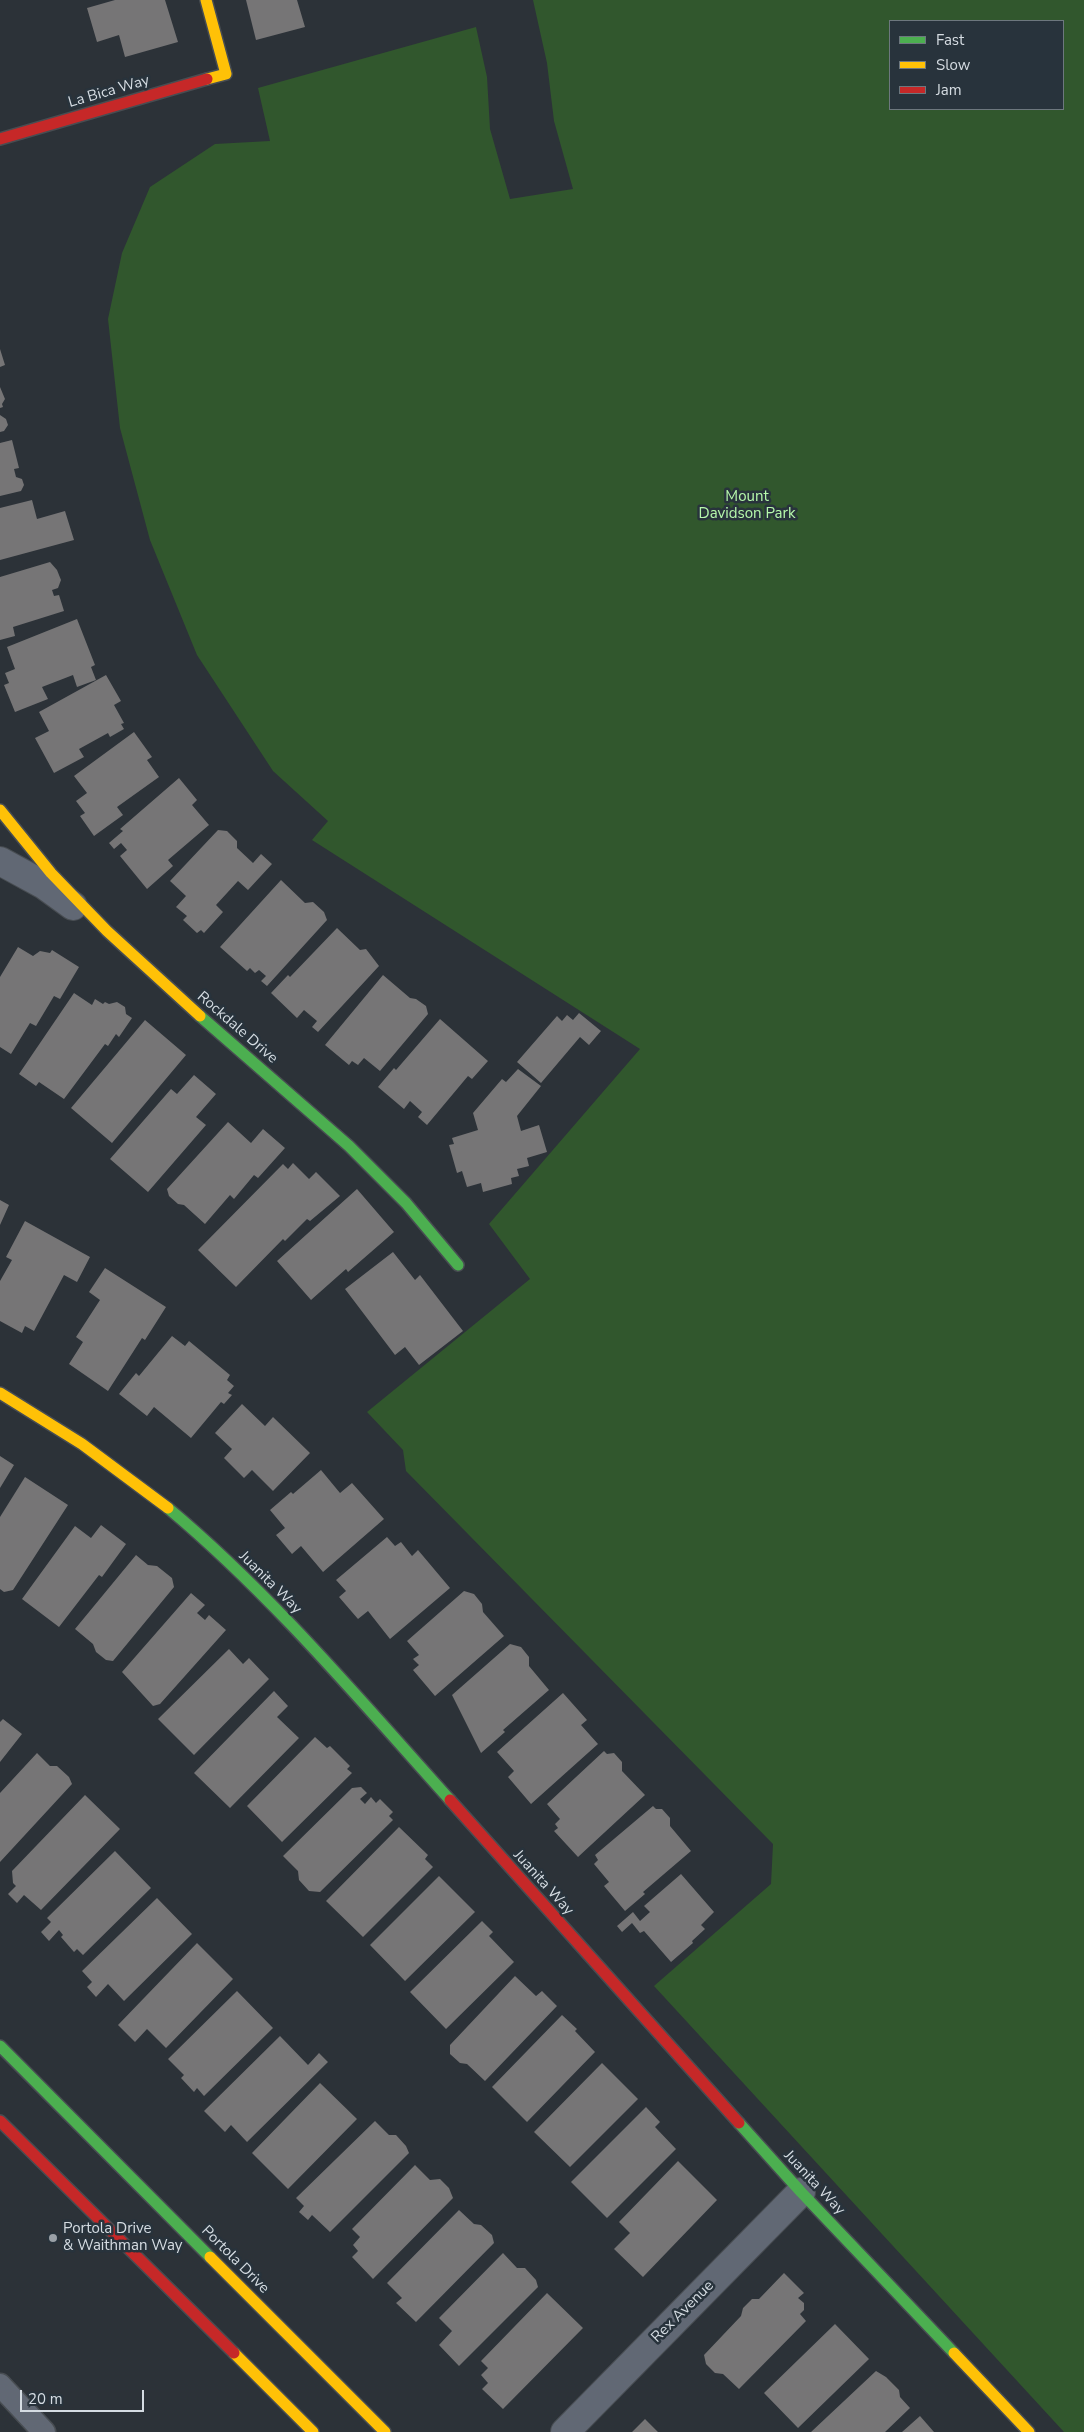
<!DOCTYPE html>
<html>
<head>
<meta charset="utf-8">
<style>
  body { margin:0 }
  #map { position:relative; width:1084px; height:2432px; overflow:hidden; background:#2c3238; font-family:"Nunito Sans",sans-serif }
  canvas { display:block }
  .legend { position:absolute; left:889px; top:20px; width:175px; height:90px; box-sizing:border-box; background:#28333c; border:1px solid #6d777e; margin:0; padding:6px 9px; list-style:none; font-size:15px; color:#d5dce2 }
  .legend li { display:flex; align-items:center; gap:10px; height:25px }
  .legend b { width:25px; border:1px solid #6d777e }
  .scale { position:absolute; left:20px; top:2390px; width:124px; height:22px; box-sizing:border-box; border:2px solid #d5dce2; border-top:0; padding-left:6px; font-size:15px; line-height:18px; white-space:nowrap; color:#d5dce2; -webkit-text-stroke:4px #28333c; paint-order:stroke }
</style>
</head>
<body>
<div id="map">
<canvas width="1084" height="2432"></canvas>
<ul class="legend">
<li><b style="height:6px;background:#4caf50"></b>Fast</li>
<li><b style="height:6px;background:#ffc107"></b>Slow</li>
<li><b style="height:6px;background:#c62828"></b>Jam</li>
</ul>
<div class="scale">20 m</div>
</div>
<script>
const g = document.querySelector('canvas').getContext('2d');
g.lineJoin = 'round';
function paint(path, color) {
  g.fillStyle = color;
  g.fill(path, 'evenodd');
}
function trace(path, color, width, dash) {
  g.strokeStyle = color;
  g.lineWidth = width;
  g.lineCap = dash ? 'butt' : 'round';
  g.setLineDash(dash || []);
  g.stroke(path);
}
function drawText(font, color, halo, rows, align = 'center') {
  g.font = font + ' "Nunito Sans",sans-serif';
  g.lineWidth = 5;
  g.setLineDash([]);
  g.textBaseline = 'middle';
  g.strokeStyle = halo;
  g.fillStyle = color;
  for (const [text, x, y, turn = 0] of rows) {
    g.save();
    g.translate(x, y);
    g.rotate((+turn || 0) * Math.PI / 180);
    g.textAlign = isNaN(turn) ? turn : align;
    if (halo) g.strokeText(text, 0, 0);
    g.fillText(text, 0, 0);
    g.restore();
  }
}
paint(new Path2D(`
  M 533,0 L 1084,0 L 1084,2432 L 1064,2432 L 654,1986 L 771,1884 L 773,1844 L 406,1471 L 403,1450 L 367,1412 L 530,1279 L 489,1224 L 640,1049 L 312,840 L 328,821 L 273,771 L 197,655 L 150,540 L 120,428 L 108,319 L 122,253 L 150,187 L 215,144 L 270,141 L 258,88 L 476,27 L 487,77 L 490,129 L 510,199 L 573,189 L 554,121 L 547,63 ZM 890,21 L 1063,21 L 1063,109 L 890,109 Z`), '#31572d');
paint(new Path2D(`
  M 115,0 L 165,0 L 178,42 L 125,57 L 119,35 L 97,42 L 87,8 Z
  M 246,0 L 297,0 L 305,27 L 256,40 Z
  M 0,349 L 5,365 L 0,367 Z
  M 0,387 L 5,399 L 2,404 L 3,407 L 0,408 Z
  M 0,415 L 6,419 L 8,425 L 4,431 L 0,432 Z
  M 12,440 L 19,468 L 14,469 L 16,477 L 22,479 L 24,485 L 21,491 L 0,496 L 0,443 Z
  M 32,500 L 37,519 L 65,511 L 74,540 L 0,560 L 0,508 Z
  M 50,562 L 57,570 L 61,580 L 58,588 L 52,590 L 54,596 L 59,595 L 64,611 L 13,627 L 15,636 L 0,640 L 0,577 Z
  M 77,619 L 95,665 L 91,667 L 96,680 L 77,687 L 73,675 L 42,687 L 48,699 L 15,712 L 4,685 L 9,683 L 5,673 L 15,669 L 7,647 Z
  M 106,675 L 121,701 L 114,705 L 124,723 L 121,724 L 124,729 L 110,737 L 108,733 L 79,749 L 84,757 L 54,773 L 35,738 L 49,731 L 39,712 Z
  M 134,732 L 152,757 L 147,760 L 159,777 L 117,807 L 123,815 L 94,836 L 80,816 L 85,813 L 76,801 L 87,793 L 74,776 Z
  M 179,778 L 197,800 L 192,805 L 209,825 L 168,860 L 173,866 L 147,889 L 120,856 L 127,850 L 121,843 L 114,849 L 109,843 L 123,831 L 120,829 Z
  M 218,830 L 227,831 L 237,841 L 237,848 L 253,863 L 261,854 L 272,864 L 248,890 L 238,881 L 216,905 L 223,912 L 204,933 L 201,930 L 197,933 L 183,920 L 187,916 L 176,907 L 186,896 L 170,881 Z
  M 281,880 L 305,903 L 313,902 L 324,912 L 327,920 L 267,986 L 261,981 L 266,976 L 259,970 L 255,973 L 250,968 L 247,971 L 220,947 Z
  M 337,928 L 360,950 L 366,949 L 379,966 L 318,1032 L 312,1027 L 317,1021 L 304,1010 L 297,1018 L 271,993 L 288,975 L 290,977 Z
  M 18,947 L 33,956 L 40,951 L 50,953 L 52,950 L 79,967 L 60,999 L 54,996 L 36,1026 L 30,1023 L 11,1054 L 0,1047 L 0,977 Z
  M 383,975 L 410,998 L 416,999 L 426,1006 L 428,1014 L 380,1071 L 364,1058 L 358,1065 L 352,1061 L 349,1065 L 325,1045 Z
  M 74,993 L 92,1005 L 95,999 L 103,1004 L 105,1002 L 109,1004 L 117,1002 L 125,1007 L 126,1014 L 132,1018 L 119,1037 L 116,1034 L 108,1046 L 105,1044 L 64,1099 L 39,1082 L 36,1086 L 19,1074 Z
  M 579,1013 L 601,1031 L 589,1045 L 580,1037 L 541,1083 L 517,1062 L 557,1016 L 562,1021 L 567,1015 L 573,1020 Z
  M 440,1019 L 488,1061 L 472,1079 L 468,1076 L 427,1125 L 418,1117 L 422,1112 L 410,1101 L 404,1109 L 378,1087 L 394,1068 L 396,1070 Z
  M 145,1020 L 186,1055 L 112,1143 L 71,1108 Z
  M 518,1069 L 541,1086 L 517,1116 L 521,1131 L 539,1125 L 547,1152 L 527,1158 L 529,1166 L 517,1169 L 519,1176 L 511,1178 L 512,1184 L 483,1192 L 481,1183 L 467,1187 L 462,1171 L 457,1173 L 449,1145 L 454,1144 L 452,1138 L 478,1130 L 473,1113 L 502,1079 L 506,1082 Z
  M 194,1075 L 216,1094 L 196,1117 L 206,1125 L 148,1192 L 110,1159 L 171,1089 L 177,1094 Z
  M 228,1122 L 251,1143 L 263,1129 L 285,1148 L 258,1178 L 254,1175 L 234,1199 L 230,1195 L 205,1224 L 184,1205 L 178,1204 L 169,1196 L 167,1189 Z
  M 293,1163 L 309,1179 L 316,1172 L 340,1196 L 310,1221 L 307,1219 L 285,1241 L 283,1239 L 236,1287 L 198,1250 L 283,1164 L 288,1169 Z
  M 357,1189 L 394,1232 L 348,1272 L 346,1269 L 311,1300 L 277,1261 Z
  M 0,1200 L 9,1205 L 0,1225 Z
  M 25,1221 L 90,1257 L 77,1282 L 64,1275 L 34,1331 L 25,1326 L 22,1333 L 0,1321 L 0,1281 L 12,1260 L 6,1257 Z
  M 393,1252 L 415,1280 L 420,1275 L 463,1331 L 419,1365 L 405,1347 L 395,1355 L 345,1289 Z
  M 105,1268 L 166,1307 L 145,1340 L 142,1338 L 108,1391 L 69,1364 L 83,1342 L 76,1337 L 100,1300 L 89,1292 Z
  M 172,1336 L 185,1346 L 189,1341 L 230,1375 L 227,1380 L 234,1386 L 228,1393 L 232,1395 L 224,1404 L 221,1402 L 191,1438 L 154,1407 L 147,1416 L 119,1394 L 136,1373 L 139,1376 Z
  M 242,1404 L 265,1426 L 273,1417 L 310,1453 L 273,1491 L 252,1470 L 244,1478 L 224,1458 L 232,1449 L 215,1433 Z
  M 0,1456 L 14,1465 L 0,1488 Z
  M 321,1470 L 340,1493 L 352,1483 L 384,1519 L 323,1572 L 301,1546 L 292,1554 L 276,1535 L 285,1528 L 270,1510 L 291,1492 L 293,1494 Z
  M 25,1477 L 68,1505 L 13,1590 L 4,1592 L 0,1589 L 0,1517 Z
  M 101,1525 L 126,1544 L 102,1577 L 99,1575 L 59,1627 L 22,1599 L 75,1526 L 91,1538 Z
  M 387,1537 L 395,1546 L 401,1542 L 412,1556 L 418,1550 L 450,1588 L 390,1639 L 368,1611 L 358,1619 L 339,1597 L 346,1591 L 336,1580 Z
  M 136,1555 L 148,1565 L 157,1566 L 172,1578 L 174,1587 L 113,1661 L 106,1660 L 96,1652 L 93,1644 L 75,1629 Z
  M 464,1591 L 474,1594 L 482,1604 L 483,1612 L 504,1636 L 435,1696 L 413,1670 L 419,1665 L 413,1659 L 419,1655 L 407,1641 Z
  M 191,1593 L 205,1605 L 197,1613 L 205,1620 L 209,1615 L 226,1630 L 160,1704 L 153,1706 L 122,1672 Z
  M 510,1644 L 521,1647 L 529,1657 L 529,1666 L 549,1690 L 503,1730 L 505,1732 L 481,1753 L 452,1695 Z
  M 229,1649 L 243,1664 L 249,1658 L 269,1679 L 194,1755 L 158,1719 Z
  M 274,1691 L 288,1706 L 277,1717 L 299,1738 L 230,1808 L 194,1773 Z
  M 563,1693 L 587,1720 L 581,1725 L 598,1744 L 531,1804 L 508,1777 L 514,1771 L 497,1752 Z
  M 3,1719 L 22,1734 L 0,1762 L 0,1722 Z
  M 315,1737 L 327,1748 L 330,1746 L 350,1766 L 347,1769 L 352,1773 L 282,1842 L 247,1806 Z
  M 604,1751 L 607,1754 L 614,1753 L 622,1762 L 622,1771 L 645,1795 L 578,1857 L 554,1831 L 558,1828 L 555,1824 L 560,1819 L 547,1804 Z
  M 37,1753 L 50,1766 L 57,1766 L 69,1777 L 72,1784 L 0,1862 L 0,1793 Z
  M 361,1787 L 367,1793 L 360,1799 L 365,1804 L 371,1797 L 376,1803 L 380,1799 L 393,1812 L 389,1816 L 393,1820 L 320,1892 L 309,1891 L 299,1880 L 298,1871 L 283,1856 L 352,1788 Z
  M 85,1795 L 120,1829 L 41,1910 L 24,1895 L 17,1903 L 8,1894 L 16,1886 L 13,1883 L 12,1871 Z
  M 653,1806 L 656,1809 L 662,1809 L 670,1818 L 670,1826 L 691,1851 L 643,1892 L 645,1894 L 625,1911 L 604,1886 L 609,1882 L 594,1864 L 598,1860 L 595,1855 Z
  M 399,1827 L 428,1855 L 425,1859 L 433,1867 L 363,1937 L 326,1901 Z
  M 115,1851 L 151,1888 L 83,1955 L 77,1949 L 74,1952 L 61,1937 L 63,1935 L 59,1930 L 49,1941 L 41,1932 L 51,1922 L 47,1918 Z
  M 681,1874 L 714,1912 L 701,1925 L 705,1929 L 692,1941 L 693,1943 L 671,1962 L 644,1931 L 640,1933 L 632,1923 L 622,1932 L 617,1926 L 633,1912 L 640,1921 L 650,1912 L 644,1906 Z
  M 439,1876 L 475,1912 L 405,1981 L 370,1945 Z
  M 157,1898 L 192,1934 L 124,2001 L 108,1984 L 96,1997 L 87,1987 L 92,1982 L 82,1971 Z
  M 482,1921 L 493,1932 L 489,1936 L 514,1962 L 446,2029 L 410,1992 Z
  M 197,1943 L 233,1979 L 166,2048 L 147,2029 L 135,2042 L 118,2025 Z
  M 515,1976 L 536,1996 L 542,1991 L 557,2006 L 485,2081 L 467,2064 L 460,2063 L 450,2054 L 450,2045 Z
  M 237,1991 L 273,2028 L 204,2096 L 197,2088 L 194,2092 L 181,2078 L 184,2075 L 168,2059 Z
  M 562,2015 L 577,2029 L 575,2031 L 595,2052 L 527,2122 L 492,2087 Z
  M 280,2036 L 308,2065 L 319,2053 L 328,2062 L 247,2142 L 231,2125 L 225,2132 L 204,2111 Z
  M 602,2063 L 638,2099 L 570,2167 L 534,2132 Z
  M 320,2083 L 357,2119 L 288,2189 L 252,2153 Z
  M 646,2107 L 660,2122 L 655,2127 L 676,2149 L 607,2218 L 571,2182 Z
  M 375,2121 L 389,2135 L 396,2135 L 406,2146 L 409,2153 L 330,2232 L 312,2215 L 308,2220 L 299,2212 L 304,2206 L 296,2198 Z
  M 678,2161 L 717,2200 L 643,2277 L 614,2249 L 630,2233 L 619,2222 Z
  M 415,2165 L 430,2180 L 440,2179 L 449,2188 L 453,2198 L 373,2279 L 352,2257 L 358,2251 L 353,2245 L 360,2237 L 352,2229 Z
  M 459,2210 L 474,2224 L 481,2225 L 492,2235 L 494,2243 L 416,2322 L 396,2303 L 402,2298 L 387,2283 Z
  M 503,2253 L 517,2268 L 525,2268 L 536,2280 L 538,2287 L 459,2366 L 439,2345 L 452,2331 L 439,2318 Z
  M 784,2273 L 804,2293 L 798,2298 L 804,2303 L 804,2310 L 800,2314 L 806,2321 L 739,2389 L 723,2374 L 715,2373 L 706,2364 L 704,2355 L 741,2316 L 743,2308 L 752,2299 L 759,2299 Z
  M 547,2293 L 583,2328 L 503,2409 L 482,2389 L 488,2383 L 481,2375 L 488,2368 L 481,2361 Z
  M 835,2324 L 869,2359 L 798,2428 L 764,2393 Z
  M 876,2371 L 886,2377 L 899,2390 L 900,2397 L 910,2408 L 885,2432 L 811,2432 Z
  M 920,2416 L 934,2432 L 902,2432 Z
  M 645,2419 L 658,2432 L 632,2432 Z`), '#767576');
const lane = new Path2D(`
  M 0,2385 L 44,2432`);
const street = new Path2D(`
  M 0,861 L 44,885 L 73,906
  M 565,2432 L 801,2192`);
const fast = new Path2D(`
  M 200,1016 L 349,1146 L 406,1203 L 458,1265
  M 168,1508 C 272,1595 360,1700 450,1800
  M 0,2046 L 210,2257
  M 739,2123 L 801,2192 L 954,2353`);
const slow = new Path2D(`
  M 206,0 L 226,74 L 207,79
  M 0,810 L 51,873 L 107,931 L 200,1016
  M 0,1393 L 82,1444 L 168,1508
  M 210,2257 L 385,2432
  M 234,2353 L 313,2432
  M 954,2353 L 1029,2432`);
const jam = new Path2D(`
  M 0,139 L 207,79
  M 450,1800 L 739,2123
  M 0,2121 L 234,2353`);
trace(lane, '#484d52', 25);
trace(street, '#484d52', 30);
trace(fast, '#484d52', 14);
trace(slow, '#484d52', 14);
trace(jam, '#484d52', 14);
trace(lane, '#616874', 22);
trace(street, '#616874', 28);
trace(fast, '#4caf50', 11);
trace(slow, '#ffc107', 11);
trace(jam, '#c62828', 11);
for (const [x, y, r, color] of [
  [53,2238,5,"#9aa0a6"]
]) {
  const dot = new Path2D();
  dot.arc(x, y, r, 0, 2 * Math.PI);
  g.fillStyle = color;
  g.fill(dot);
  trace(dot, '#28333c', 2);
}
drawText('15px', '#d5dce2', '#28333c', [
  ["La Bica Way",109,92,-16],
  ["Rockdale Drive",237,1028,41],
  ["Juanita Way",270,1583,45],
  ["Juanita Way",543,1883,48],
  ["Juanita Way",814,2183,47],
  ["Portola Drive",235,2260,45],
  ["Rex Avenue",683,2312,-45]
]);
drawText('15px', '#b6f8ab', '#28333c', [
  ["Mount",747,497],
  ["Davidson Park",747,514]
]);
drawText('15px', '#d5dce2', '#28333c', [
  ["Portola Drive",63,2229],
  ["& Waithman Way",63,2246]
], 'left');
</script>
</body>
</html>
